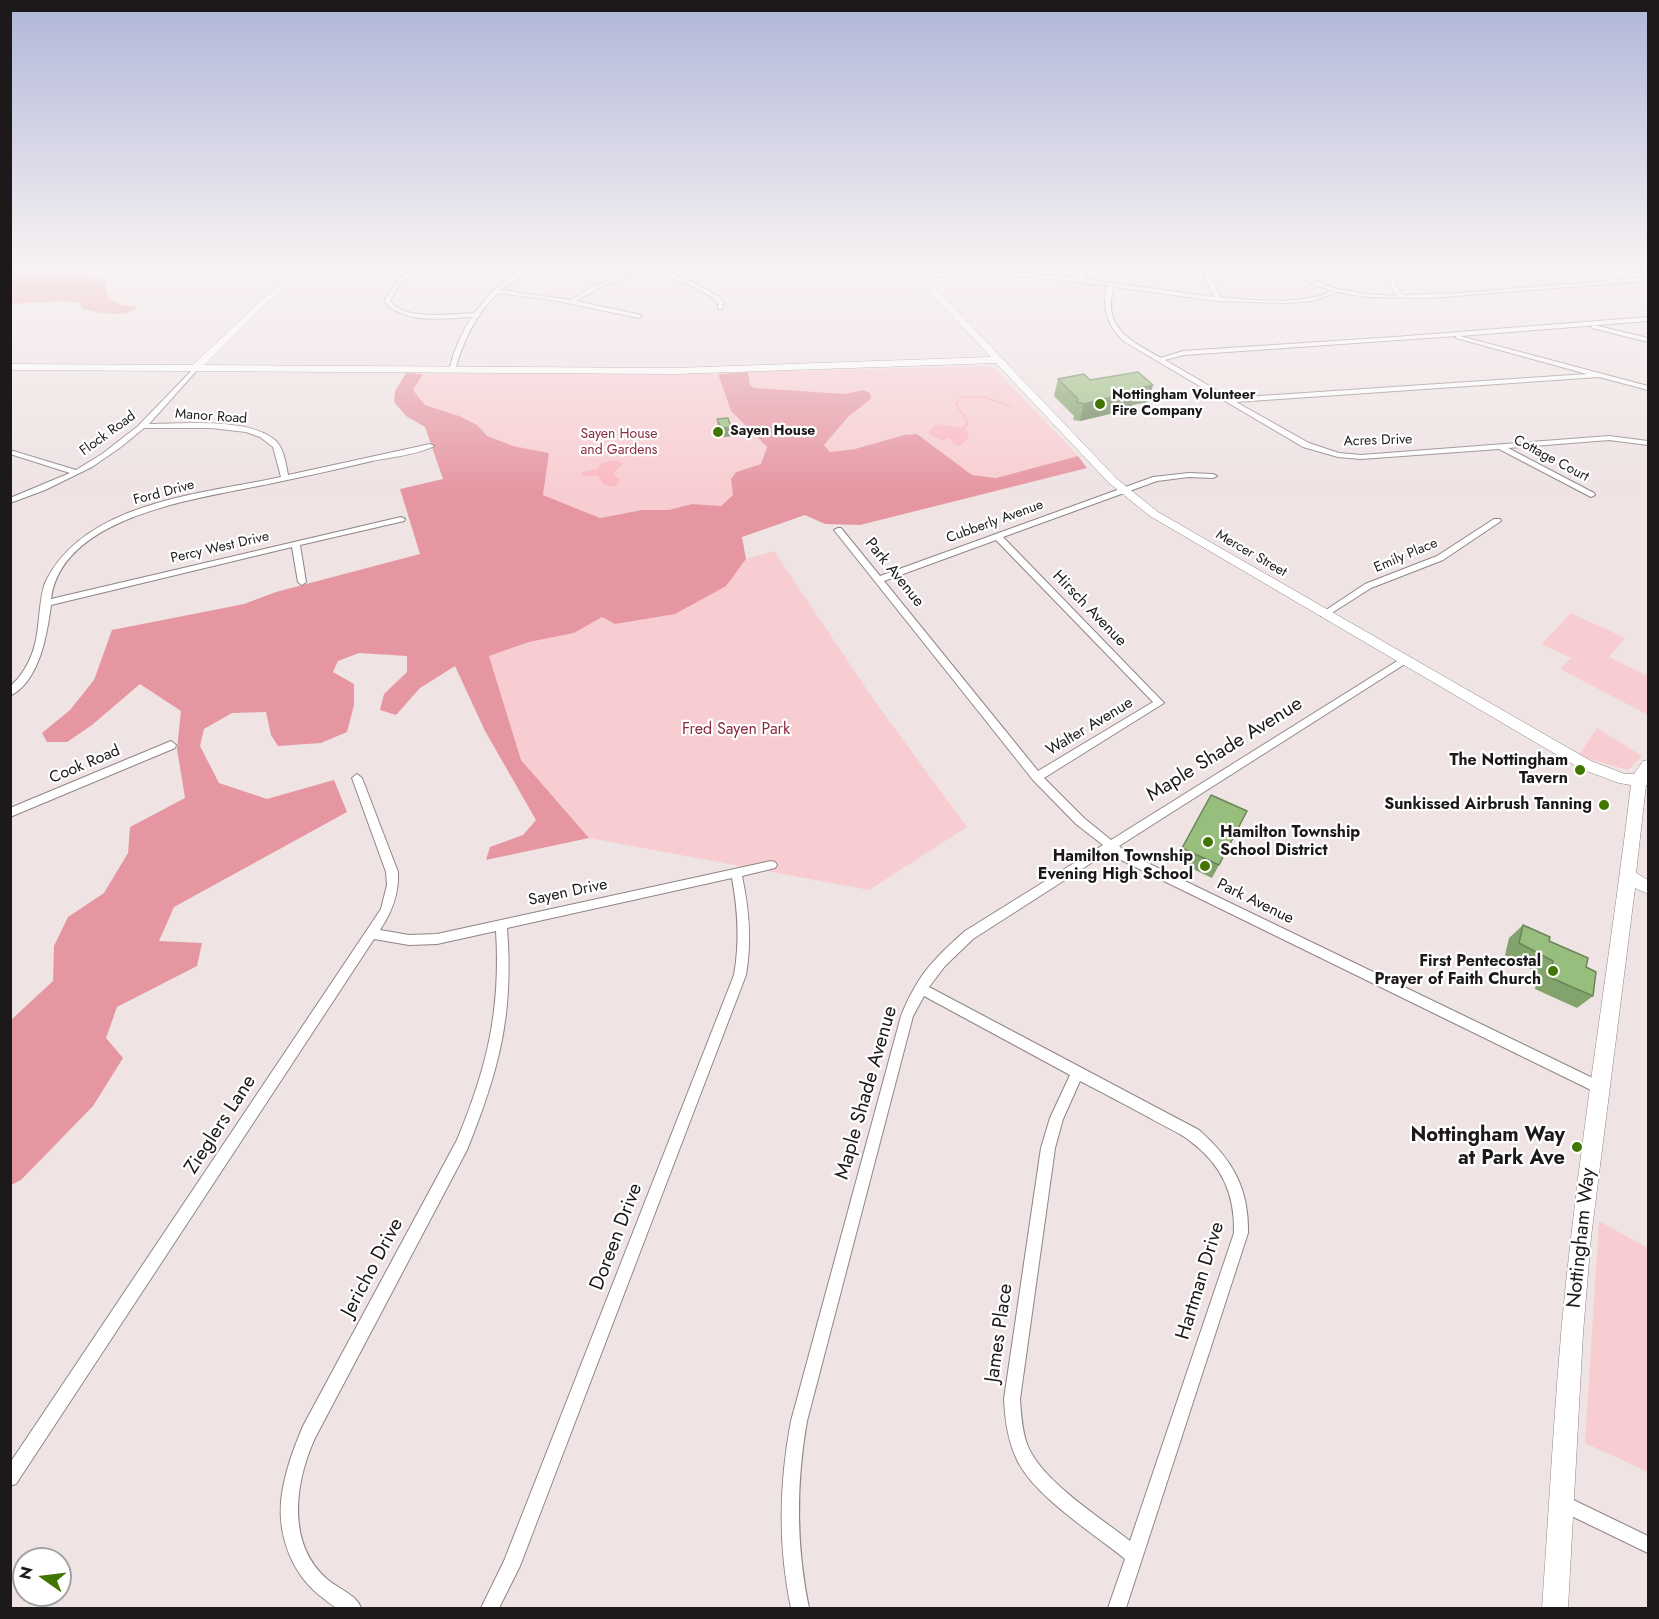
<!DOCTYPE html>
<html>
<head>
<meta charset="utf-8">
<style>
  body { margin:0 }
  #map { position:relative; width:1659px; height:1619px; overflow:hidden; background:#efe3e4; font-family:Jost,sans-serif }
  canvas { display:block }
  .frame { position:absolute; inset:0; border:12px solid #1d191a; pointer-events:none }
  .north { position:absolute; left:12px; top:1547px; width:60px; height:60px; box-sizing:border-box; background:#fff; border:2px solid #a5a3a3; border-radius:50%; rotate:284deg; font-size:16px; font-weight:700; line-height:24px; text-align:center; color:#1d191a }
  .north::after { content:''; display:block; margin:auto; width:21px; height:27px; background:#417600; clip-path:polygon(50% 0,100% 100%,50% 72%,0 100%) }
</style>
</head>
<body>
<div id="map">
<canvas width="1659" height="1619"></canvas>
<div class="frame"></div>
<div class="north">N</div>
</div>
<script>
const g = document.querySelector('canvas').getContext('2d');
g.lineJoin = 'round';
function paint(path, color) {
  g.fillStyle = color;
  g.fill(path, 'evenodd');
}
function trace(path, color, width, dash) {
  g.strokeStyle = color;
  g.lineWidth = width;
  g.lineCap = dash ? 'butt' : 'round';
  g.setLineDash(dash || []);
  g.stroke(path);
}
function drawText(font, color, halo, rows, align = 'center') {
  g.font = font + ' Jost,sans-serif';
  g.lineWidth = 4.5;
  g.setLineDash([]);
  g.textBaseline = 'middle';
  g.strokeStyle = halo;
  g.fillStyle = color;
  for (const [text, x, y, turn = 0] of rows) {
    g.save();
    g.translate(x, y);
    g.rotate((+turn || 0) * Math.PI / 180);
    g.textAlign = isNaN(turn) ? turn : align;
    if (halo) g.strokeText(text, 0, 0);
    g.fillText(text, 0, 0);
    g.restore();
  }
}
paint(new Path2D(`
  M 987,366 L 995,369 L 1078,456 L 996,478 L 972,475 L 916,434 L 904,435 L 855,449 L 830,452 L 824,445 L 848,417 L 871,399 L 863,390 L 846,394 L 763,390 L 754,388 L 750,385 L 748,372 Z
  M 423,374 L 718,374 L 731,411 L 767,447 L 761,464 L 736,472 L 731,478 L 733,495 L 721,506 L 692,504 L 669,510 L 642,510 L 600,518 L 543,495 L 549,453 L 513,446 L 487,436 L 477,425 L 459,416 L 425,405 L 413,390 Z
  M 774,551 L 876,703 L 967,827 L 869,890 L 589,838 L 521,760 L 489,656 L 529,642 L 574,633 L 602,617 L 725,586 L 746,559 Z
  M 1571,613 L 1625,638 L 1609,657 L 1648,676 L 1648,715 L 1560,669 L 1571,658 L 1542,644 Z
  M 1597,728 L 1642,756 L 1628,770 L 1578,756 Z
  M 1599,1221 L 1648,1248 L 1648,1472 L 1585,1443 Z`), '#f8cdd1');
paint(new Path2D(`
  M 19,274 L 104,279 L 109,299 L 122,305 L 139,307 C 123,319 102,313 83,309 L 79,303 L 60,301 L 11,304 L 10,279 Z
  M 748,372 L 750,385 L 754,388 L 846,394 L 863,390 L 870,393 L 871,399 L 848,417 L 824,445 L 830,452 L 855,449 L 904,435 L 917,434 L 972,475 L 996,478 L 1078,456 L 1087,468 L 860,525 L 825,524 L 805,515 L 742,537 L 746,559 L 726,586 L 675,614 L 615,624 L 602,617 L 574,633 L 529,642 L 489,656 L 521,760 L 589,838 L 486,860 L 490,847 L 523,835 L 536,820 L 485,731 L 455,666 L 420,688 L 396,715 L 380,710 L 384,694 L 407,672 L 407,656 L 359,653 L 338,661 L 333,672 L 354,684 L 354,705 L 347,732 L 321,743 L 278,746 L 271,735 L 266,712 L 232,713 L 204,729 L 200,746 L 219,783 L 267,799 L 334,780 L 347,812 L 174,907 L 159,941 L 202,943 L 197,966 L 117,1007 L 106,1038 L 123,1058 L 93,1106 L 21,1180 L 11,1185 L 11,1020 L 53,981 L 54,946 L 68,917 L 104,893 L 128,853 L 130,827 L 185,798 L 177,749 L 181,711 L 140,684 L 92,725 L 67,742 L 47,742 L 42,733 L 70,710 L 94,680 L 112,630 L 244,604 L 276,592 L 420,554 L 400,489 L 443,479 L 425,427 L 406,416 L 394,402 L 395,391 L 406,373 L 423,374 L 413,390 L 425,405 L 459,416 L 477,425 L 487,436 L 513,446 L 549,453 L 543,495 L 600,518 L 642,510 L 669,510 L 692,504 L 721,506 L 733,495 L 731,479 L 736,472 L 761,464 L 767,447 L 731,411 L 718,374 Z`), '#e696a1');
paint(new Path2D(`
  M 936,424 L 963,428 L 966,429 L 969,438 L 959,446 L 951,443 L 953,441 L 947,438 L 943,441 L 930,435 L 929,432 Z
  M 615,460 L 623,463 L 613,474 L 620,480 L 616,486 C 605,487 603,485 598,476 L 581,476 L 583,472 L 598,469 L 601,463 Z`), '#fbb8c1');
trace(new Path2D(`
  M 963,428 L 967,425 L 967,421 L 956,404 L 962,397 L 983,397 L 1013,407`), '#fbb8c1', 2);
trace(new Path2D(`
  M 963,428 L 965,427`), '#fbb8c1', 3);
const street = new Path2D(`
  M 413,267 L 419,267 L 399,285 L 390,301 C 406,321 451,314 474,313 L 492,292 L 492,290 L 495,289 L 514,274 L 527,267 L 534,267 L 501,290 L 570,300 L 593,287 L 619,276 L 648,271 L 661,271 L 676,275 L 692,282 L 718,296 L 724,303 L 722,309 L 718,309 L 718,303 C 712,296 703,292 695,288 C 649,263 618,276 576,301 L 641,315 L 641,317 L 639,318 L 552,300 L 498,293 C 476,314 463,341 455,370 L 452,372 L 449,370 C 454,351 461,333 472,317 C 445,318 403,325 384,301 L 395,283 Z
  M 1082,267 L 1088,267 L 1084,279 L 1214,297 L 1201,267 L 1207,267 L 1220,297 C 1255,300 1299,306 1332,291 L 1309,283 L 1287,267 L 1294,267 L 1313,280 L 1337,289 L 1366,294 L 1396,296 L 1391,287 L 1389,279 C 1395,271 1399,267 1409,267 L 1399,273 L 1395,279 L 1397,287 L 1403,295 L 1458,293 L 1607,281 L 1587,267 L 1594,267 L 1614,280 L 1648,277 L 1648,281 L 1428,298 L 1366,297 L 1338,292 L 1313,301 L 1286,303 L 1218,301 L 1114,287 C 1101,327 1131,341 1161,358 L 1183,351 L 1395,337 L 1648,317 L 1648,321 L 1460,336 L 1648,386 L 1648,390 L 1599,377 L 1236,402 L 1309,443 L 1339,453 L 1361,455 L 1609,436 L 1648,441 L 1648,445 L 1609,440 L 1508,448 L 1594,493 L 1595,495 L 1591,497 L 1499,449 L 1361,459 L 1338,457 L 1303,447 L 1125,342 C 1108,327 1101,308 1108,286 C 1045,277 983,271 919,278 L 916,276 L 951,272 L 998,271 L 1079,278 ZM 1456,336 L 1456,338 L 1587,374 L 1230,398 L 1165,360 L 1184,355 Z
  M 1594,325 L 1648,338 L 1648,342 L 1592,328 L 1591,327 Z
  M 196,366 L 199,368 L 198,369 L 149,424 C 182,424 250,417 276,441 C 284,449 286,464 288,475 L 430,444 L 434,446 C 420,454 388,458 372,461 C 339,469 306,476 273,483 C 205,498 62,513 51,599 L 401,517 L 405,519 L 404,521 L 300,545 L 306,582 L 302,585 L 298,582 L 292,547 L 51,605 C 47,634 40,681 10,696 C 10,693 9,690 10,687 C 12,684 17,680 19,677 C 27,667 32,656 35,644 C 40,626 39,594 46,581 C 86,501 204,494 281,477 L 273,447 L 260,437 L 246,432 L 211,428 L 144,428 L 121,447 L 92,467 L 45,490 L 10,503 L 10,498 L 70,473 L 10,454 L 10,450 L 76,470 L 102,454 L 138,426 Z
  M 1189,473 L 1213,474 L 1217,476 L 1213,478 L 1189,477 L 1157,481 L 1003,537 L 1164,703 L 1044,778 L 1084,818 L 1111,840 L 1402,658 L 1408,658 L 1410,660 L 1408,662 L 1119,846 L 1129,854 L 1605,1084 L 1607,1088 L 1605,1092 L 1600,1094 L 1595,1092 L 1121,860 L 1110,851 L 973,939 L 945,966 L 929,987 L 1199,1130 C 1232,1159 1249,1188 1248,1233 L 1126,1608 L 1108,1608 L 1125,1559 C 1092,1532 1038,1499 1018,1462 C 1008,1442 1005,1421 1004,1399 L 1041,1148 L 1050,1118 L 1070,1075 L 924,996 L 913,1016 L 807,1421 C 796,1484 796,1545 809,1608 L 791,1608 C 778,1546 779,1484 791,1421 L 901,1016 C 905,1006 910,995 915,987 C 926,966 947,947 965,931 L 1103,845 L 1076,824 L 1033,780 L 834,530 L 838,528 L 841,528 L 880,576 L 1153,477 ZM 996,540 L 1153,702 L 1038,771 L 884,581 ZM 1080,1081 C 1104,1093 1127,1106 1150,1118 C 1163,1126 1179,1132 1190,1141 C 1222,1165 1235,1194 1234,1233 L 1130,1541 C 1100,1517 1041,1481 1027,1444 C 1022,1430 1021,1414 1020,1399 L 1055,1148 L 1063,1119 Z
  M 1494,519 L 1500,519 L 1501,521 L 1443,560 L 1371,588 L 1327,616 L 1321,616 L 1320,614 L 1365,584 L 1437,556 Z
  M 171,741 L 176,745 L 175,748 L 10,817 L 10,808 Z
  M 357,774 L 362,778 L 398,872 C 399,894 392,912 380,930 L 409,935 L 437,934 L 771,861 L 775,862 L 777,865 L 775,868 L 771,869 L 742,876 C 749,909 752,941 746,975 L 520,1566 L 499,1608 L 481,1608 L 504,1561 L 734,975 C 740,942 738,911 732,878 L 507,928 C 514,1014 499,1071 467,1150 L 315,1438 C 295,1482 286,1543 327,1579 C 337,1588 357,1595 361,1608 C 354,1608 344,1610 338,1608 C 333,1607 327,1601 323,1598 C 293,1576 278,1538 281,1501 C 284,1474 293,1450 303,1426 L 457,1140 C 487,1068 501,1010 496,931 L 437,944 L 409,945 L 374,939 L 16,1484 L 10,1486 L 10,1463 L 381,909 L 387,885 L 386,872 L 352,778 Z
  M 1563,1495 L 1648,1536 L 1648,1553 L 1557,1509 L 1555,1503 L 1557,1497 Z`);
const secondary = new Path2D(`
  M 304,267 L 314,267 L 267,303 L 204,365 L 675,368 L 991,357 L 906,267 L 915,267 L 1117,479 L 1158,512 L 1591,761 L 1625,774 L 1634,774 L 1643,761 L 1648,760 L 1648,785 L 1646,785 L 1636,873 L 1648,880 L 1648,894 L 1635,888 L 1591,1237 L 1583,1333 L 1568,1608 L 1542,1608 C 1551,1485 1556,1361 1571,1238 C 1588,1087 1613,936 1631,785 L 1619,783 L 1581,769 L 1150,516 L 1109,483 L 996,363 L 675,374 L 10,370 L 10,364 L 193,365 L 261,300 Z`);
trace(street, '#908586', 2);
trace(secondary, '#908586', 1);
paint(street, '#fff');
paint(secondary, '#fff');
paint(new Path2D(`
  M 1058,379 L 1090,380 L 1148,402 L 1132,405 L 1131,409 L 1080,421 L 1073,420 L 1074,416 L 1054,396 Z
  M 717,419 L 732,436 L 722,437 L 718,428 Z
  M 1182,848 L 1219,865 L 1212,878 L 1176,861 Z
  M 1523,925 L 1549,941 L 1586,967 L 1593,996 L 1577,1008 L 1535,989 L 1538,973 L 1505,955 L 1509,938 Z`), '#83a36c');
paint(new Path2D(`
  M 1153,385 L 1148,402 L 1132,405 L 1131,409 L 1080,421 L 1084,404 L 1132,389 Z
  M 731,427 L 732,436 L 722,437 L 721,428 Z`), '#6a8558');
const building = new Path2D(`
  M 1138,372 L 1153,385 L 1132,389 L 1135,391 L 1084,404 L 1077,402 L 1078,399 L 1058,379 L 1084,374 L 1090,380 Z
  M 728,418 L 731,427 L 721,428 L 717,419 Z
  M 1211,795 L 1247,811 L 1219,865 L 1182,848 Z
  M 1523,925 L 1550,937 L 1549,941 L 1588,958 L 1586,967 L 1596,972 L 1593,996 L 1549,977 L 1553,961 L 1519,943 Z`);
paint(building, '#98be7e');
trace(building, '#6a8558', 1.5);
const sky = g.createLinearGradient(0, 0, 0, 494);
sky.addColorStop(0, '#afb6d8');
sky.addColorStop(0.54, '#f8f2f3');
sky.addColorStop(1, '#f8f2f300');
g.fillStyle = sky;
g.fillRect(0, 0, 1659, 494);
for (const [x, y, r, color] of [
  [1100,404,6,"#417600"],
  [718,432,6,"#417600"],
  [1580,770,6,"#417600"],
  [1604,805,6,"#417600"],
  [1208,842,6,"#417600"],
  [1205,866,6,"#417600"],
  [1553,971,6,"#417600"],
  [1577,1147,6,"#417600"]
]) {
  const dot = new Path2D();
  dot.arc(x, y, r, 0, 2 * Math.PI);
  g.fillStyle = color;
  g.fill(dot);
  trace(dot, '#fff', 2);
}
drawText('bold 14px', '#1d191a', '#fff', [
  ["Nottingham Volunteer",1112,396],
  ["Fire Company",1112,412],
  ["Sayen House",730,432]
], 'left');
drawText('14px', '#1d191a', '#fff', [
  ["Manor Road",211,417,4],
  ["Flock Road",108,434,-36],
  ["Acres Drive",1378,441,-2],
  ["Cottage Court",1551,459,28],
  ["Ford Drive",164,493,-15],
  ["Cubberly Avenue",995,522,-20],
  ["Percy West Drive",220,548,-13],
  ["Mercer Street",1251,554,30],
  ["Emily Place",1406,556,-23]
]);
drawText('14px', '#882b40', '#fff', [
  ["Sayen House",619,435],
  ["and Gardens",619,451]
]);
drawText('16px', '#1d191a', '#fff', [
  ["Park Avenue",894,573,51],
  ["Hirsch Avenue",1089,609,46],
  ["Walter Avenue",1090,727,-31],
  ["Cook Road",85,765,-23],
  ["Sayen Drive",568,893,-12],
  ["Park Avenue",1255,902,26]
]);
drawText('16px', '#882b40', '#fff', [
  ["Fred Sayen Park",736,730]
]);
drawText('bold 16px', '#1d191a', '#fff', [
  ["The Nottingham",1568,761],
  ["Tavern",1568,779],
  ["Sunkissed Airbrush Tanning",1592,805],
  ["Hamilton Township",1220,833,"left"],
  ["School District",1220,851,"left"],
  ["Hamilton Township",1193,857],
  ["Evening High School",1193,875],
  ["First Pentecostal",1541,962],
  ["Prayer of Faith Church",1541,980]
], 'right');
drawText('20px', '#1d191a', '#fff', [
  ["Maple Shade Avenue",1225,750,-32],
  ["Maple Shade Avenue",867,1093,-74],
  ["Zieglers Lane",221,1125,-57],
  ["Doreen Drive",617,1237,-69],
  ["Nottingham Way",1582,1238,-84],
  ["Jericho Drive",373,1268,-62],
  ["Hartman Drive",1201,1281,-73],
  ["James Place",1000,1333,-82]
]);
drawText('bold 20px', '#1d191a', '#fff', [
  ["Nottingham Way",1565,1136],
  ["at Park Ave",1565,1159]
], 'right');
</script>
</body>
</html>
